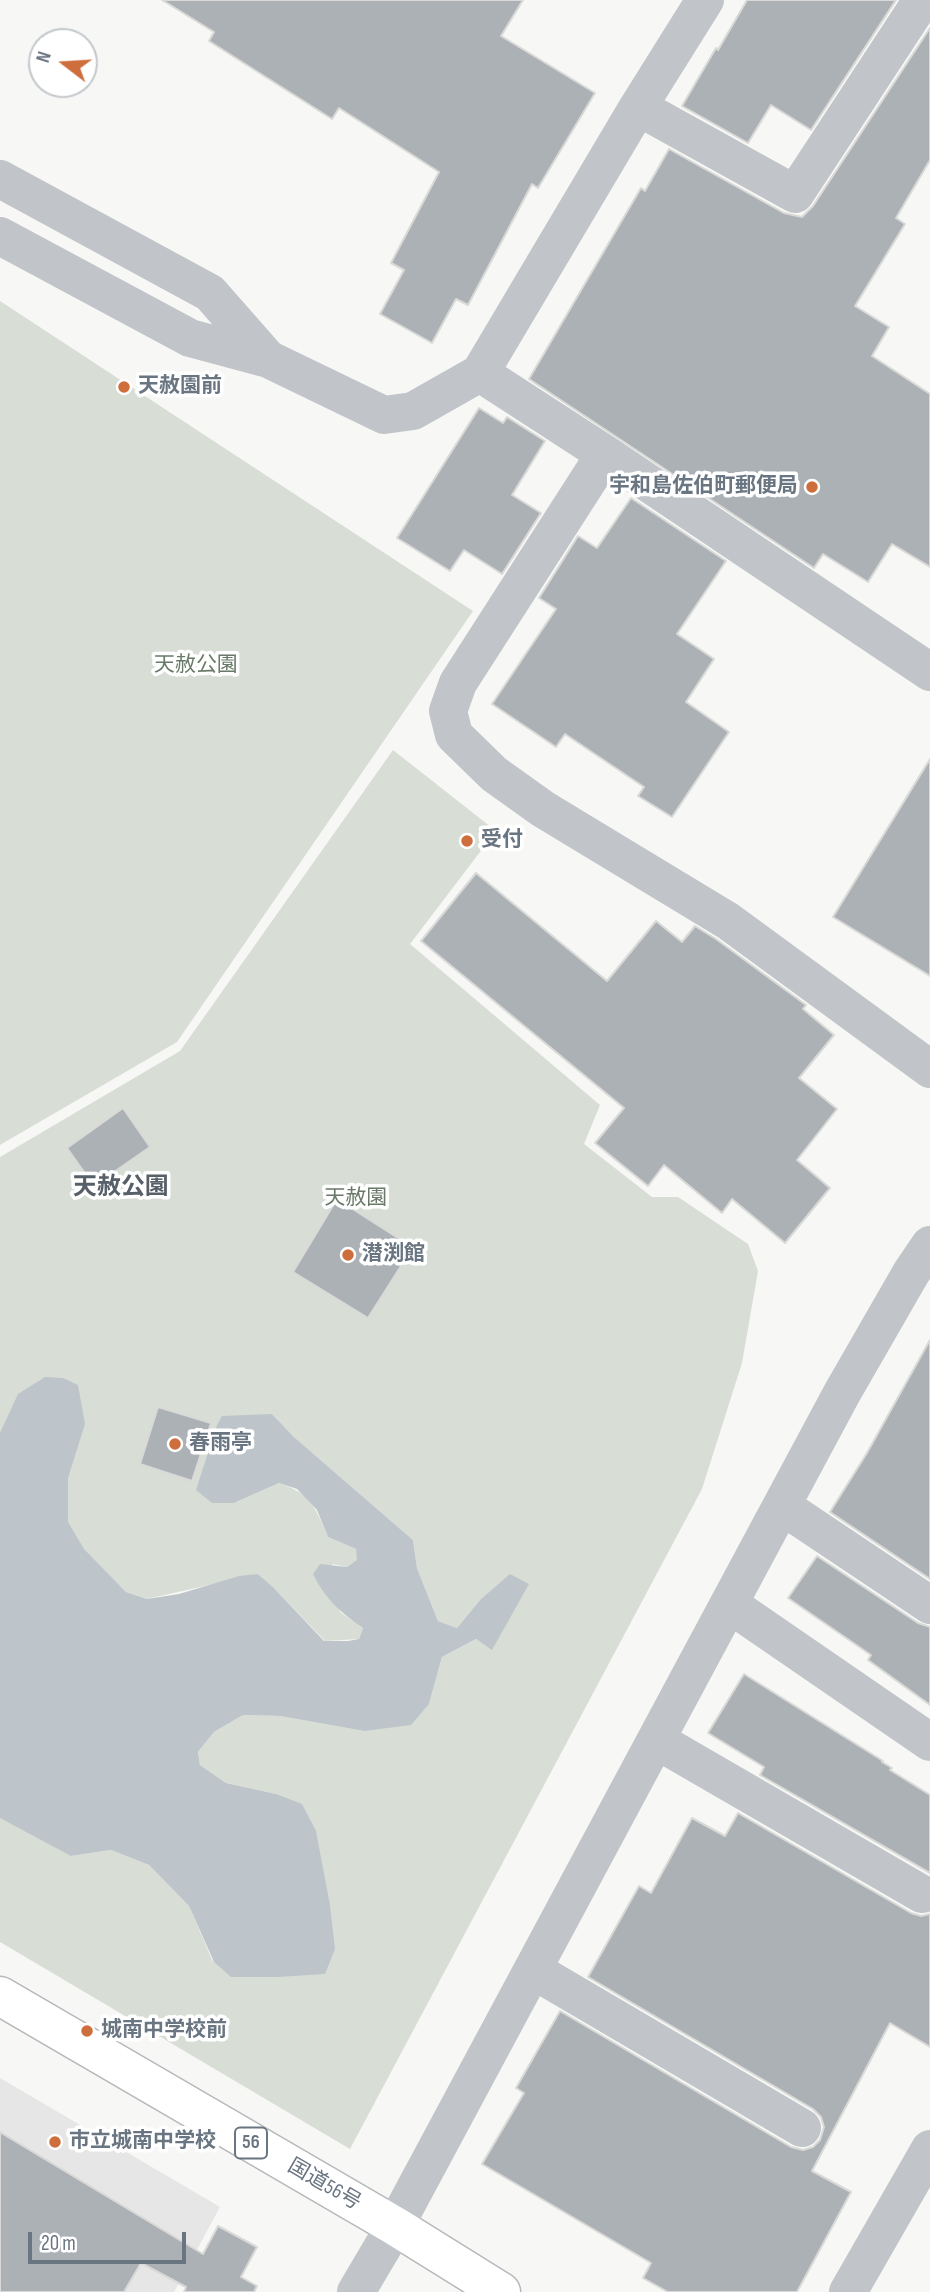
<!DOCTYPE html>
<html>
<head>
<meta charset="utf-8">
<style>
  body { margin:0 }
  #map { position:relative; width:930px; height:2292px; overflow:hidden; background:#f7f7f5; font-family:"Sofia Sans Condensed",sans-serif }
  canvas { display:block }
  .north { position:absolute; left:28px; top:28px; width:70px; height:70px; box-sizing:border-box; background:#fff; border:2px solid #c3c8cd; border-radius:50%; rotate:287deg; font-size:19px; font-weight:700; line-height:28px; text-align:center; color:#6a7582 }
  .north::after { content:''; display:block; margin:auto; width:24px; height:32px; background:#cf6e3d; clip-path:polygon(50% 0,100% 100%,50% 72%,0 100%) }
  .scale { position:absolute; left:28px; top:2232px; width:158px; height:32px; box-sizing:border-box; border:4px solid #6a7582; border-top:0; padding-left:9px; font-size:21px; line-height:24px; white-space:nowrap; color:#6a7582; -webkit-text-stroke:5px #fff; paint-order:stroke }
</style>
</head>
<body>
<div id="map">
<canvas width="930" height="2292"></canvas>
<div class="north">N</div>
<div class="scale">20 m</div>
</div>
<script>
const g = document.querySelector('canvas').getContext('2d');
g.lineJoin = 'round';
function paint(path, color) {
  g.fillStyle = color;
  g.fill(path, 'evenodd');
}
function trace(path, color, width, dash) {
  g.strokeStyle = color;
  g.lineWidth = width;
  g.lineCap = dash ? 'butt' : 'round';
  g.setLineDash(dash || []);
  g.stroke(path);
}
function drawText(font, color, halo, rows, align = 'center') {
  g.font = font + ' "Sofia Sans Condensed","Noto Sans JP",sans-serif';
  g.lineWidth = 7;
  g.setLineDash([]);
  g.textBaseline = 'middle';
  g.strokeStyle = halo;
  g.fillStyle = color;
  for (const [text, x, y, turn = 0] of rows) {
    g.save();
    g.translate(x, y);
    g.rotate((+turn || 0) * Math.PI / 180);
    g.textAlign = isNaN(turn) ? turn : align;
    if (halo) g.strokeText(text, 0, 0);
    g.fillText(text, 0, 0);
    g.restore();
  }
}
paint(new Path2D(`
  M 0,2078 L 220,2207 L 174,2292 L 0,2292 Z`), '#e5e6e5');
paint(new Path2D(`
  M 0,301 L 473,611 L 177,1042 L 0,1145 Z
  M 393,750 L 496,831 L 410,944 L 600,1105 L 584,1144 L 652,1197 L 678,1197 L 748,1244 L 758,1271 L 742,1363 L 702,1489 L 350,2149 L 0,1942 L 0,1778 L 71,1856 L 111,1850 L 149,1865 L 189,1906 L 213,1962 L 276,1794 L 226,1783 L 200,1765 L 198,1752 L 214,1732 L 243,1715 L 280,1716 L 364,1731 L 429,1704 L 442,1657 L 476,1639 L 492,1649 L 480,1600 L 457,1628 L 438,1621 L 417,1568 L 413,1540 L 294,1437 L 272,1414 L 234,1503 L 279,1483 C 310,1493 316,1508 328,1537 L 356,1549 L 358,1560 L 347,1567 L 332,1564 L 340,1612 L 363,1628 L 359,1639 L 325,1641 L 273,1587 L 258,1574 L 147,1599 L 126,1592 L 84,1550 L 0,1499 L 0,1157 L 180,1051 Z`), '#d8ded6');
paint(new Path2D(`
  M 45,1377 L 63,1378 L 78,1385 L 85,1424 L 68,1478 L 68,1522 L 84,1549 L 126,1592 L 147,1599 L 179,1594 L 239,1576 L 258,1574 L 273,1587 L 324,1641 L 348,1641 L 359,1639 L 363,1628 C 340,1612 326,1600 313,1574 L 320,1564 L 347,1567 L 357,1560 L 356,1549 L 328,1537 L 317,1510 L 297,1489 L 279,1483 L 234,1503 L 212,1503 L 196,1490 L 217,1425 L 222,1416 L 272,1414 L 294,1437 L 413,1540 L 417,1568 L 438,1621 L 457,1628 L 480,1600 L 510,1574 L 529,1584 L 492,1650 L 476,1639 L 442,1657 L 429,1704 L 411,1725 L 364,1731 L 280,1716 L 243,1715 L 214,1732 L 198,1752 L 200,1765 L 226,1783 L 276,1794 L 302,1804 L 316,1831 L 330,1905 L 335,1949 L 325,1974 L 278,1977 L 231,1977 L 214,1962 L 189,1906 L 149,1865 L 111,1850 L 71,1856 L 0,1818 L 0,1433 L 18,1394 Z`), '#bec5ca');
const building = new Path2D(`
  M 162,0 L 523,0 L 501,36 L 595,93 L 538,188 L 532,184 L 468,305 L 456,299 L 432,343 L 380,314 L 404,270 L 391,263 L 439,172 L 339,108 L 332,119 L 209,41 L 214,32 Z
  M 747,0 L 896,0 L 811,130 L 771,105 L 748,143 L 682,106 L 716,48 L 718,50 Z
  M 930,28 L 930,160 L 896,218 L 905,224 L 855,306 L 889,327 L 872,356 L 930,394 L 930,567 L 892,544 L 868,582 L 823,554 L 814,568 L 529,379 L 641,188 L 645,191 L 669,149 L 784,213 L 802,217 L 813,206 Z
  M 479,408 L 503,423 L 507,417 L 545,441 L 512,495 L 541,513 L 502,574 L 464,550 L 450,571 L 397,538 Z
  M 631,498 L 726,561 L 677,634 L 714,659 L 686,702 L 729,732 L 672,817 L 638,796 L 644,787 L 565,734 L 556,747 L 492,704 L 556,609 L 539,598 L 578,536 L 597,548 Z
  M 930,759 L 930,976 L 833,917 Z
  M 476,873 L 607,981 L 656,921 L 682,942 L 695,926 L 716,939 L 806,1005 L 803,1009 L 834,1035 L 799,1078 L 837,1109 L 797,1160 L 830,1188 L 785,1243 L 732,1199 L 722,1213 L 664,1165 L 648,1186 L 595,1143 L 624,1108 L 421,941 Z
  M 123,1108 L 150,1147 L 94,1186 L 67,1148 Z
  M 337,1199 L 398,1238 L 393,1246 L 408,1255 L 368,1318 L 293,1272 Z
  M 930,1340 L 930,1579 L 830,1512 L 867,1453 Z
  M 158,1407 L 211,1423 L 192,1481 L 140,1464 Z
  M 817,1556 L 918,1623 L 930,1627 L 930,1705 L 868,1660 L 871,1655 L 788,1598 Z
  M 744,1674 L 883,1761 L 882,1762 L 892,1768 L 890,1770 L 930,1795 L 930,1873 L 760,1775 L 764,1767 L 708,1733 Z
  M 738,1813 L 911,1913 L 921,1916 L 930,1914 L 930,2047 L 890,2023 L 812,2171 L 851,2192 L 797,2292 L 668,2292 L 643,2278 L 651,2263 L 482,2164 L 524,2093 L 516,2088 L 560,2011 L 791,2147 L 803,2150 L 813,2147 L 820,2140 L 824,2127 L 821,2117 L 813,2109 L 588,1977 L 639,1886 L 651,1893 L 692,1818 L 725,1836 Z
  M 0,2132 L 203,2254 L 218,2226 L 257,2247 L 241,2277 L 257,2286 L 254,2292 L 184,2292 L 186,2287 L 141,2263 L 124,2292 L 0,2292 Z`);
paint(building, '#acb1b6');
trace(building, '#d9d9d7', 2);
const highway = new Path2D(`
  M 0,1996 L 395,2226 L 501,2292`);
trace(highway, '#b6b9bc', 41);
trace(new Path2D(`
  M 638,107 L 795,194 L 922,0
  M 0,179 L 210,293 L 268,359
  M 0,236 L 190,338 L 268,359 L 384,415 L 413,411 L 480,373 L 605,454 L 930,672
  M 480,373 L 638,107 L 705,0
  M 605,454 L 458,683 L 448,711 L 454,735 L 494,774 L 543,809 L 728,921 L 930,1069
  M 782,1506 L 930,1605
  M 729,1604 L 930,1742
  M 656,1740 L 922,1894
  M 533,1970 L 802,2128
  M 356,2292 L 395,2226 L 842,1393 L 911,1273 L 930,1245
  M 848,2292 L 930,2149`), '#c1c4c8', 38);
trace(highway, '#fff', 38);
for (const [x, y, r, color] of [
  [124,387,7,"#cf6e3d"],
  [812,487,7,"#cf6e3d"],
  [467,841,7,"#cf6e3d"],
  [348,1255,7,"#cf6e3d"],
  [175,1444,7,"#cf6e3d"],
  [87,2031,7,"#cf6e3d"],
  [55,2142,7,"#cf6e3d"]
]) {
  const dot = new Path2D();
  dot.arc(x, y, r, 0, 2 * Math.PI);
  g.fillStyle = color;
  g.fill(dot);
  trace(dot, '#fff', 2.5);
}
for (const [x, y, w] of [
  [251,2143,32]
]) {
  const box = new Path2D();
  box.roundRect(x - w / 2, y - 15.5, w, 31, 5);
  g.fillStyle = '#fff';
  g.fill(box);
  trace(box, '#6a7582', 2);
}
drawText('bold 19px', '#6a7582', null, [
  ["56",251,2143]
]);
drawText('bold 21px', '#6a7582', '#fff', [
  ["天赦園前",138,387],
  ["宇和島佐伯町郵便局",798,487,"right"],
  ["受付",481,841],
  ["潜渕館",362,1255],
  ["春雨亭",189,1444],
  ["城南中学校前",101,2031],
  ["市立城南中学校",69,2142]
], 'left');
drawText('21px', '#6a7a68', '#fff', [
  ["天赦公園",196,666],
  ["天赦園",356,1199]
]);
drawText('21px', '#6a7582', '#fff', [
  ["国道56号",324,2185,30]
]);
drawText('bold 24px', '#575f68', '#fff', [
  ["天赦公園",121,1188]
]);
</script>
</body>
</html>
